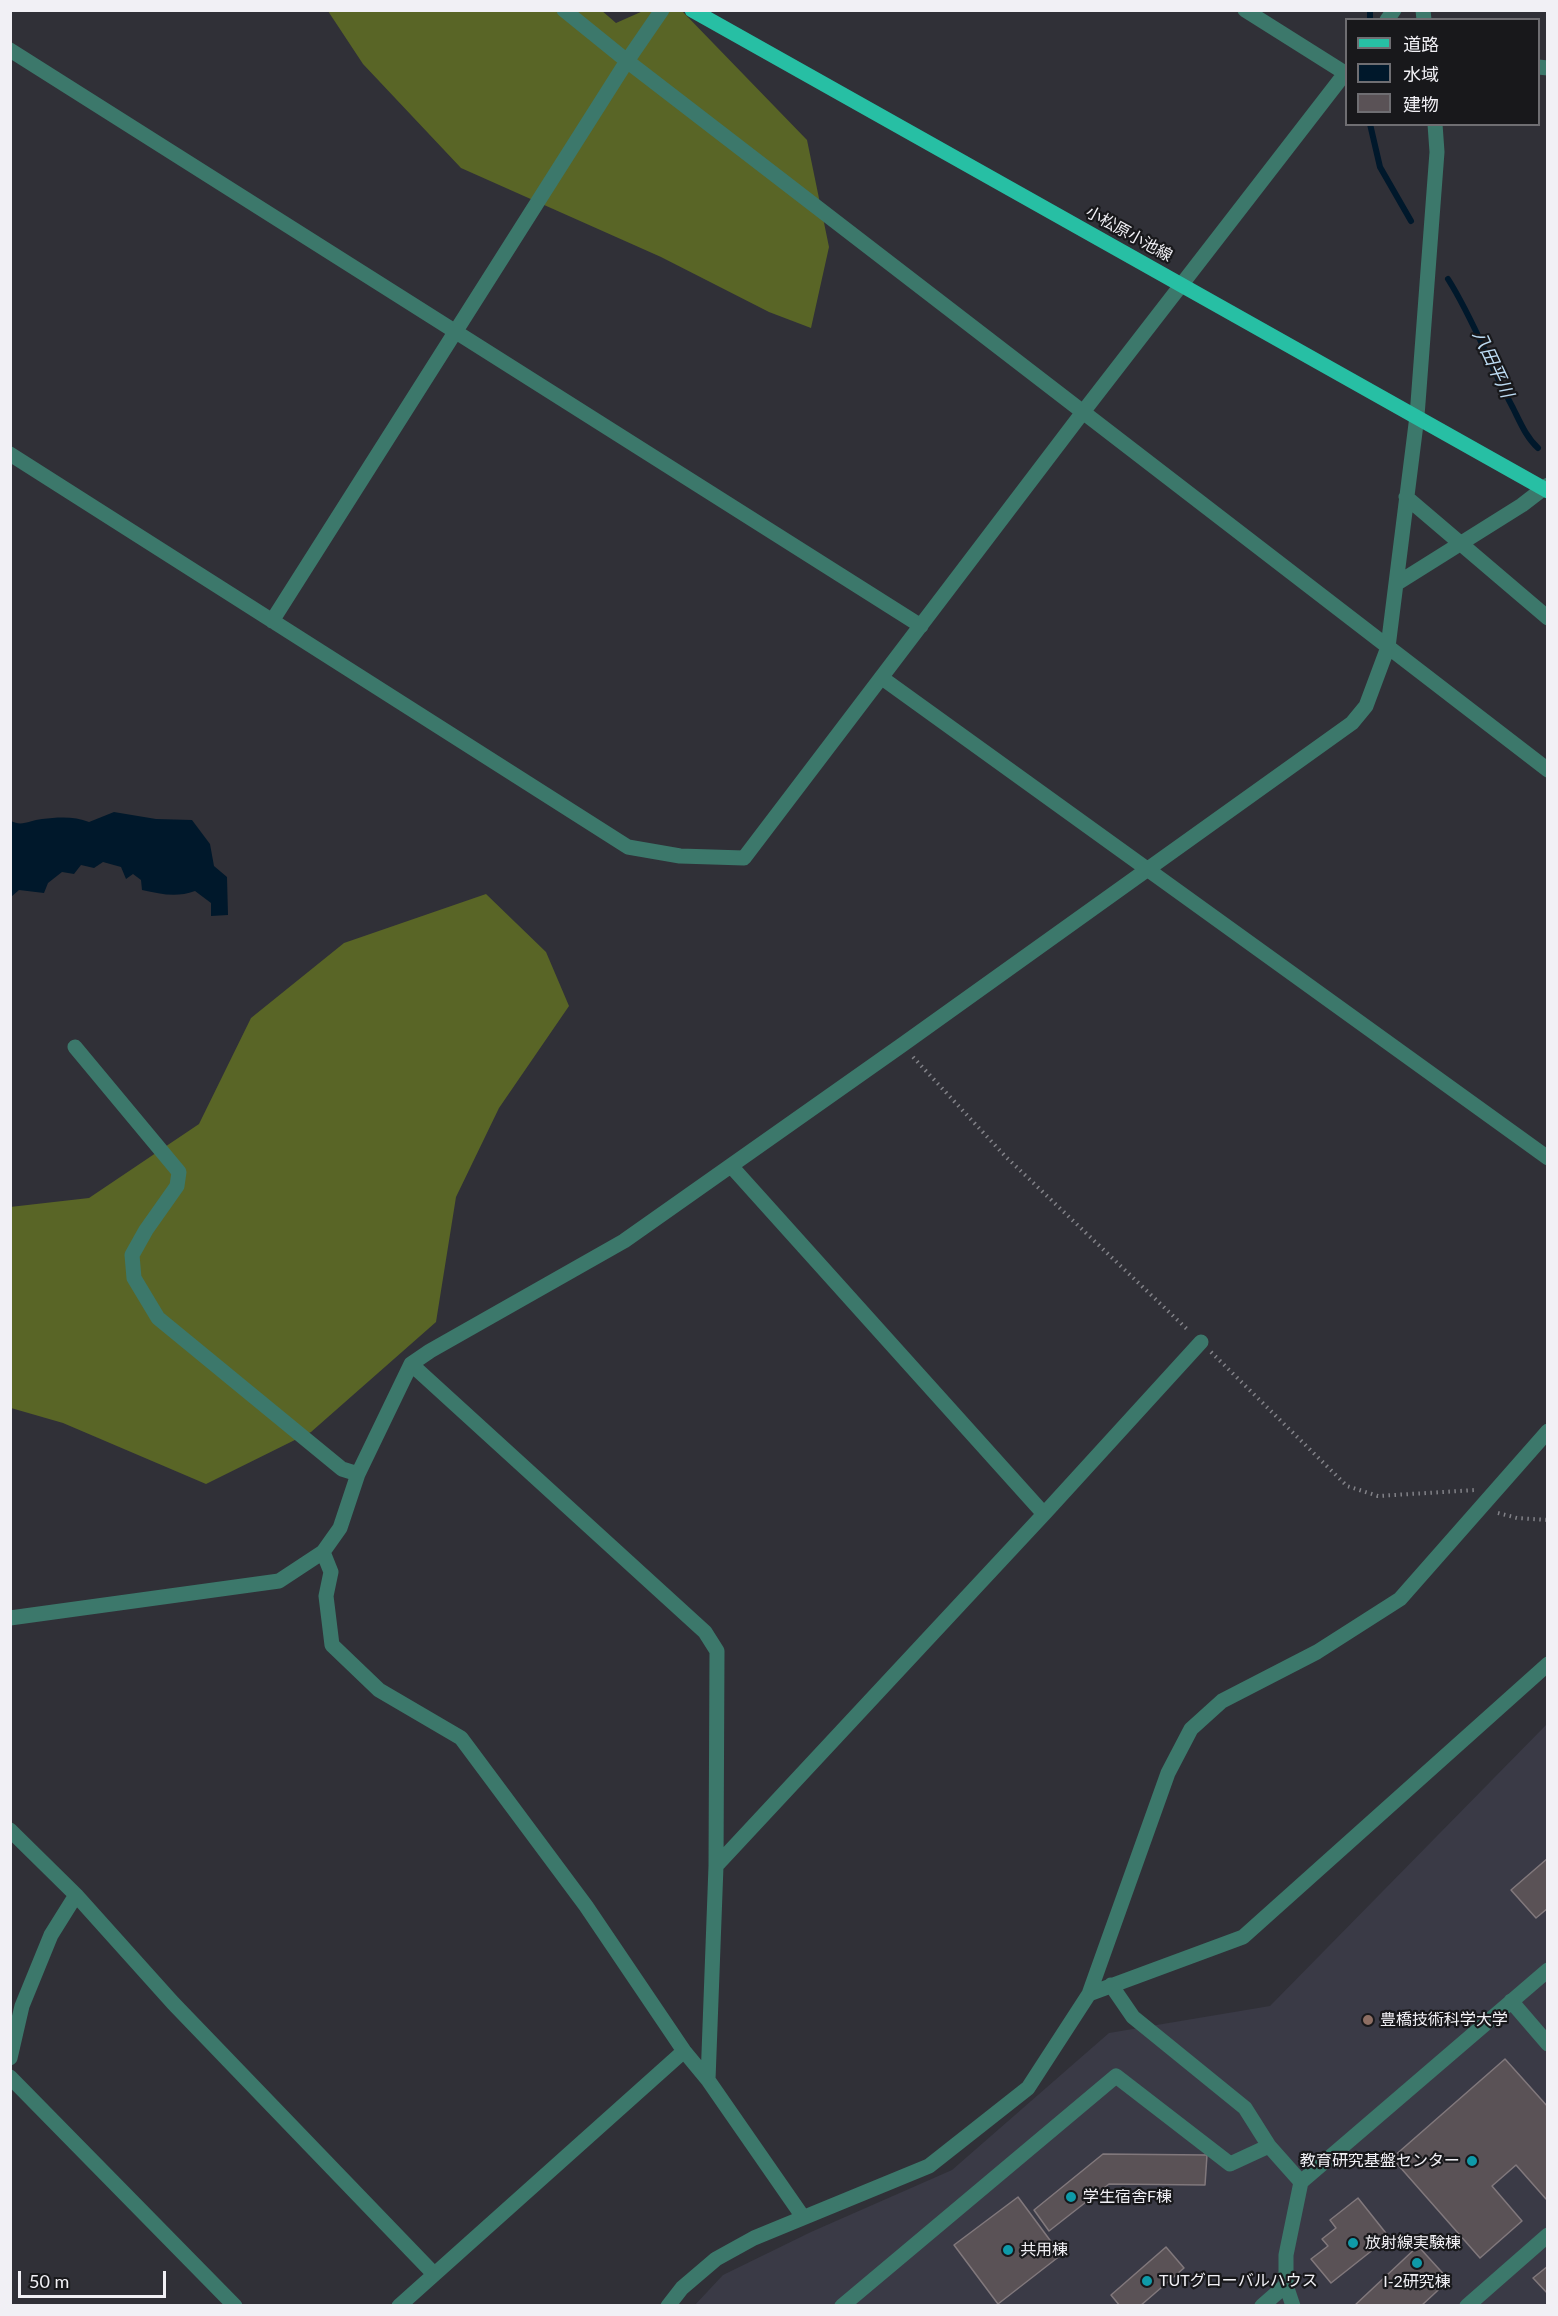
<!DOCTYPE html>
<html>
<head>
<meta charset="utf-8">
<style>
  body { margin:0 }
  #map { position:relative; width:1558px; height:2316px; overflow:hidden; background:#303037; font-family:Lato,"Noto Sans JP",sans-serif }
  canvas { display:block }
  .frame { position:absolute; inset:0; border:12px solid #f1f0f5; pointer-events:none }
  .legend { position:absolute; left:1345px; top:18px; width:195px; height:108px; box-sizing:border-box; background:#18181b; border:2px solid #6f6e72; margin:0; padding:8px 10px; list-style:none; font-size:18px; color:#f1f0f5 }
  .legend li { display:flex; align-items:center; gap:12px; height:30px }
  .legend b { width:30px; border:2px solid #6f6e72 }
  .scale { position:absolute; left:18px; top:2271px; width:148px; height:27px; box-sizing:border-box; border:3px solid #f1f0f5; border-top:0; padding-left:8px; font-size:18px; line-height:21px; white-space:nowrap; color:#f1f0f5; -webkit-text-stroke:4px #18181b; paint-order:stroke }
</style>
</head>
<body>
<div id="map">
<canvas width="1558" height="2316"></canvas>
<div class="frame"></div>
<ul class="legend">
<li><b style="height:8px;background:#27bfa4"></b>道路</li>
<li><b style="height:16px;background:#00182b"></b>水域</li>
<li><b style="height:16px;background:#5a5256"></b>建物</li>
</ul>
<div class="scale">50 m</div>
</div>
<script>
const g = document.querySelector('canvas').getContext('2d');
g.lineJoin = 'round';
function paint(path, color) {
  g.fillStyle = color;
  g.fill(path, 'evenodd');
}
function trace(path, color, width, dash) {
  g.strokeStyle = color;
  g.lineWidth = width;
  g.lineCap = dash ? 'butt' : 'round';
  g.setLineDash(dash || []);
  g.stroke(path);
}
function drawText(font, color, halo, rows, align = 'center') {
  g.font = font + ' Lato,"Noto Sans JP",sans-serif';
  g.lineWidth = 4.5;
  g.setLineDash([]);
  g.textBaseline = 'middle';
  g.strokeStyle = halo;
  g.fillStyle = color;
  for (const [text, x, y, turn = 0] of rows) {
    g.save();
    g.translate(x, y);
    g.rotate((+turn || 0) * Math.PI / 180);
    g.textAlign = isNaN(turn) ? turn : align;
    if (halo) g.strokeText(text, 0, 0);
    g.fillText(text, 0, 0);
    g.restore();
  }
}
paint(new Path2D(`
  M 1547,1724 L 1547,2305 L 694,2306 L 723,2275 L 811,2232 L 952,2170 L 1109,2033 L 1270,2006 Z`), '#3a3a46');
paint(new Path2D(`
  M 601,10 L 616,23 L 643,11 L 682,11 L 807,140 L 829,247 L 811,328 L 769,312 L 661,257 L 461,168 L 363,64 L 328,11 Z
  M 486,894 L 546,952 L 569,1006 L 499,1108 L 456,1197 L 436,1322 L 311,1432 L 206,1484 L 63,1423 L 11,1408 L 10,1207 L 89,1198 L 199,1124 L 251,1018 L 344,943 Z`), '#596526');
paint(new Path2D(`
  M 114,812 L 156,819 L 192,820 L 210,844 L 214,866 L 227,877 L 228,915 L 211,916 L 211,903 L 195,891 C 176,898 161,894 142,890 L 141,880 L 133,874 L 126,879 L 121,867 L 103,862 L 94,868 L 81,865 L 74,874 L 62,872 L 48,883 L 44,893 L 19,890 L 11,897 L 11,821 C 22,827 30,820 42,819 C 58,817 75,816 89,822 Z`), '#00182b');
trace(new Path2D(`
  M 1370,20 L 1370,10
  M 1370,124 L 1380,167 L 1411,221
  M 1448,279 C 1474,320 1490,366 1513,408 C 1520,422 1526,437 1538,448`), '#00182b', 6);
const building = new Path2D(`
  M 1548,1858 L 1548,1908 L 1536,1918 L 1511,1890 Z
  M 1505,2059 L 1548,2107 L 1548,2197 L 1546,2199 L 1516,2165 L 1492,2186 L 1522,2221 L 1480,2258 L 1392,2158 Z
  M 1103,2154 L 1207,2155 L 1205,2185 L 1109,2184 L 1049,2231 L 1034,2210 Z
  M 1018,2197 L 1061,2255 L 998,2304 L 954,2245 Z
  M 1358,2198 L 1389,2237 L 1331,2283 L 1311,2259 L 1328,2246 L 1322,2239 L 1336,2228 L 1330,2220 Z
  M 1418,2246 L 1449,2280 L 1421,2306 L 1354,2306 Z
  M 1166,2247 L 1184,2268 L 1140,2306 L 1120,2306 L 1111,2295 Z
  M 1548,2266 L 1548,2294 L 1533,2278 Z`);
paint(building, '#5a5256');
trace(building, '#81787c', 1.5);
trace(new Path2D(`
  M 913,1057 L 1005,1156 L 1189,1331
  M 1211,1352 L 1347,1486 L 1378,1496 L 1475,1490
  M 1498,1513 L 1517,1518 L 1548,1520`), '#828288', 4, [1.5, 4.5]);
trace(new Path2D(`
  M 564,10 L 627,61 L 1548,770
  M 1245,10 L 1345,73
  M 1423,10 L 1424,20
  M 1387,20 L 1394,10
  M 10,50 L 921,626
  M 1538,67 L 1548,68
  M 10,454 L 628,847 L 680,856 L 744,858 L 1083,412 L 1346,72
  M 1406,497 L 1548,618
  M 1396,584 L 1522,505 L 1548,485
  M 272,621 L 627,61 L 662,10
  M 882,678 L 1548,1158
  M 75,1047 L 179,1172 L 177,1186 L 146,1230 L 132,1255 L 134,1278 L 158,1318 L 342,1469 L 358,1474
  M 731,1166 L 1044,1514 L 716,1866 L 708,2080 L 803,2217
  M 411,1364 L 705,1632 L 717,1651 L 716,1866
  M 1044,1514 L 1201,1342
  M 323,1552 L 331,1572 L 326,1596 L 332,1645 L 379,1690 L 461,1738 L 586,1906 L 684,2051 L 708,2080
  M 10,1618 L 279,1581 L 323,1552 L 340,1528 L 358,1474 L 411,1364 L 430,1351 L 624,1241 L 902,1045 L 1352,723 L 1366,706 L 1388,647 L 1417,416 L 1437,152 L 1435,124
  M 10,1830 L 76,1895 L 173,2003 L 434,2274
  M 1111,1985 L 1133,2017 L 1245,2108 L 1269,2146 L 1301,2182
  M 1089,1994 L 1168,1773 L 1191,1729 L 1222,1701 L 1317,1652 L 1400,1599 L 1548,1431
  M 1511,2001 L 1548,2044
  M 10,2058 L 22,2006 L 51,1935 L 76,1895
  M 10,2077 L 235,2306
  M 399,2306 L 684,2051
  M 668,2306 L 682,2288 L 716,2259 L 754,2238 L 929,2166 L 1028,2088 L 1089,1994 L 1243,1937 L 1548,1664
  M 842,2306 L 1116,2076 L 1230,2164 L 1269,2146
  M 1262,2306 L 1286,2285
  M 1293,2306 L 1286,2285 L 1286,2255 L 1301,2182 L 1548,1970
  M 1467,2306 L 1548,2235`), '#3c786b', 15);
trace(new Path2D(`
  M 692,10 L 1548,491`), '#27bfa4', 15);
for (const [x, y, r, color] of [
  [1368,2020,6,"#8d6e63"],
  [1472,2161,6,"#0f9aa8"],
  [1071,2197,6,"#0f9aa8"],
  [1353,2243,6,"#0f9aa8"],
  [1008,2250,6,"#0f9aa8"],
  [1417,2263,6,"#0f9aa8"],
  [1147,2281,6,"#0f9aa8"]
]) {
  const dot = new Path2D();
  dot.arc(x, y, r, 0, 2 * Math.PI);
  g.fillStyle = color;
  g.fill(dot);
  trace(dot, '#18181b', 2);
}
drawText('16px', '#f1f0f5', '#18181b', [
  ["小松原小池線",1129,234,29]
]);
drawText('16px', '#f1f0f5', '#18181b', [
  ["豊橋技術科学大学",1380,2020],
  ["教育研究基盤センター",1460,2161,"right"],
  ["学生宿舎F棟",1083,2197],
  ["放射線実験棟",1365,2243],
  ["共用棟",1020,2250],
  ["TUTグローバルハウス",1159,2281],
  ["I-2研究棟",1417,2282,"center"]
], 'left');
drawText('italic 18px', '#bcdbf3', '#18181b', [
  ["八田平川",1493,364,65]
]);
</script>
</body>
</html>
